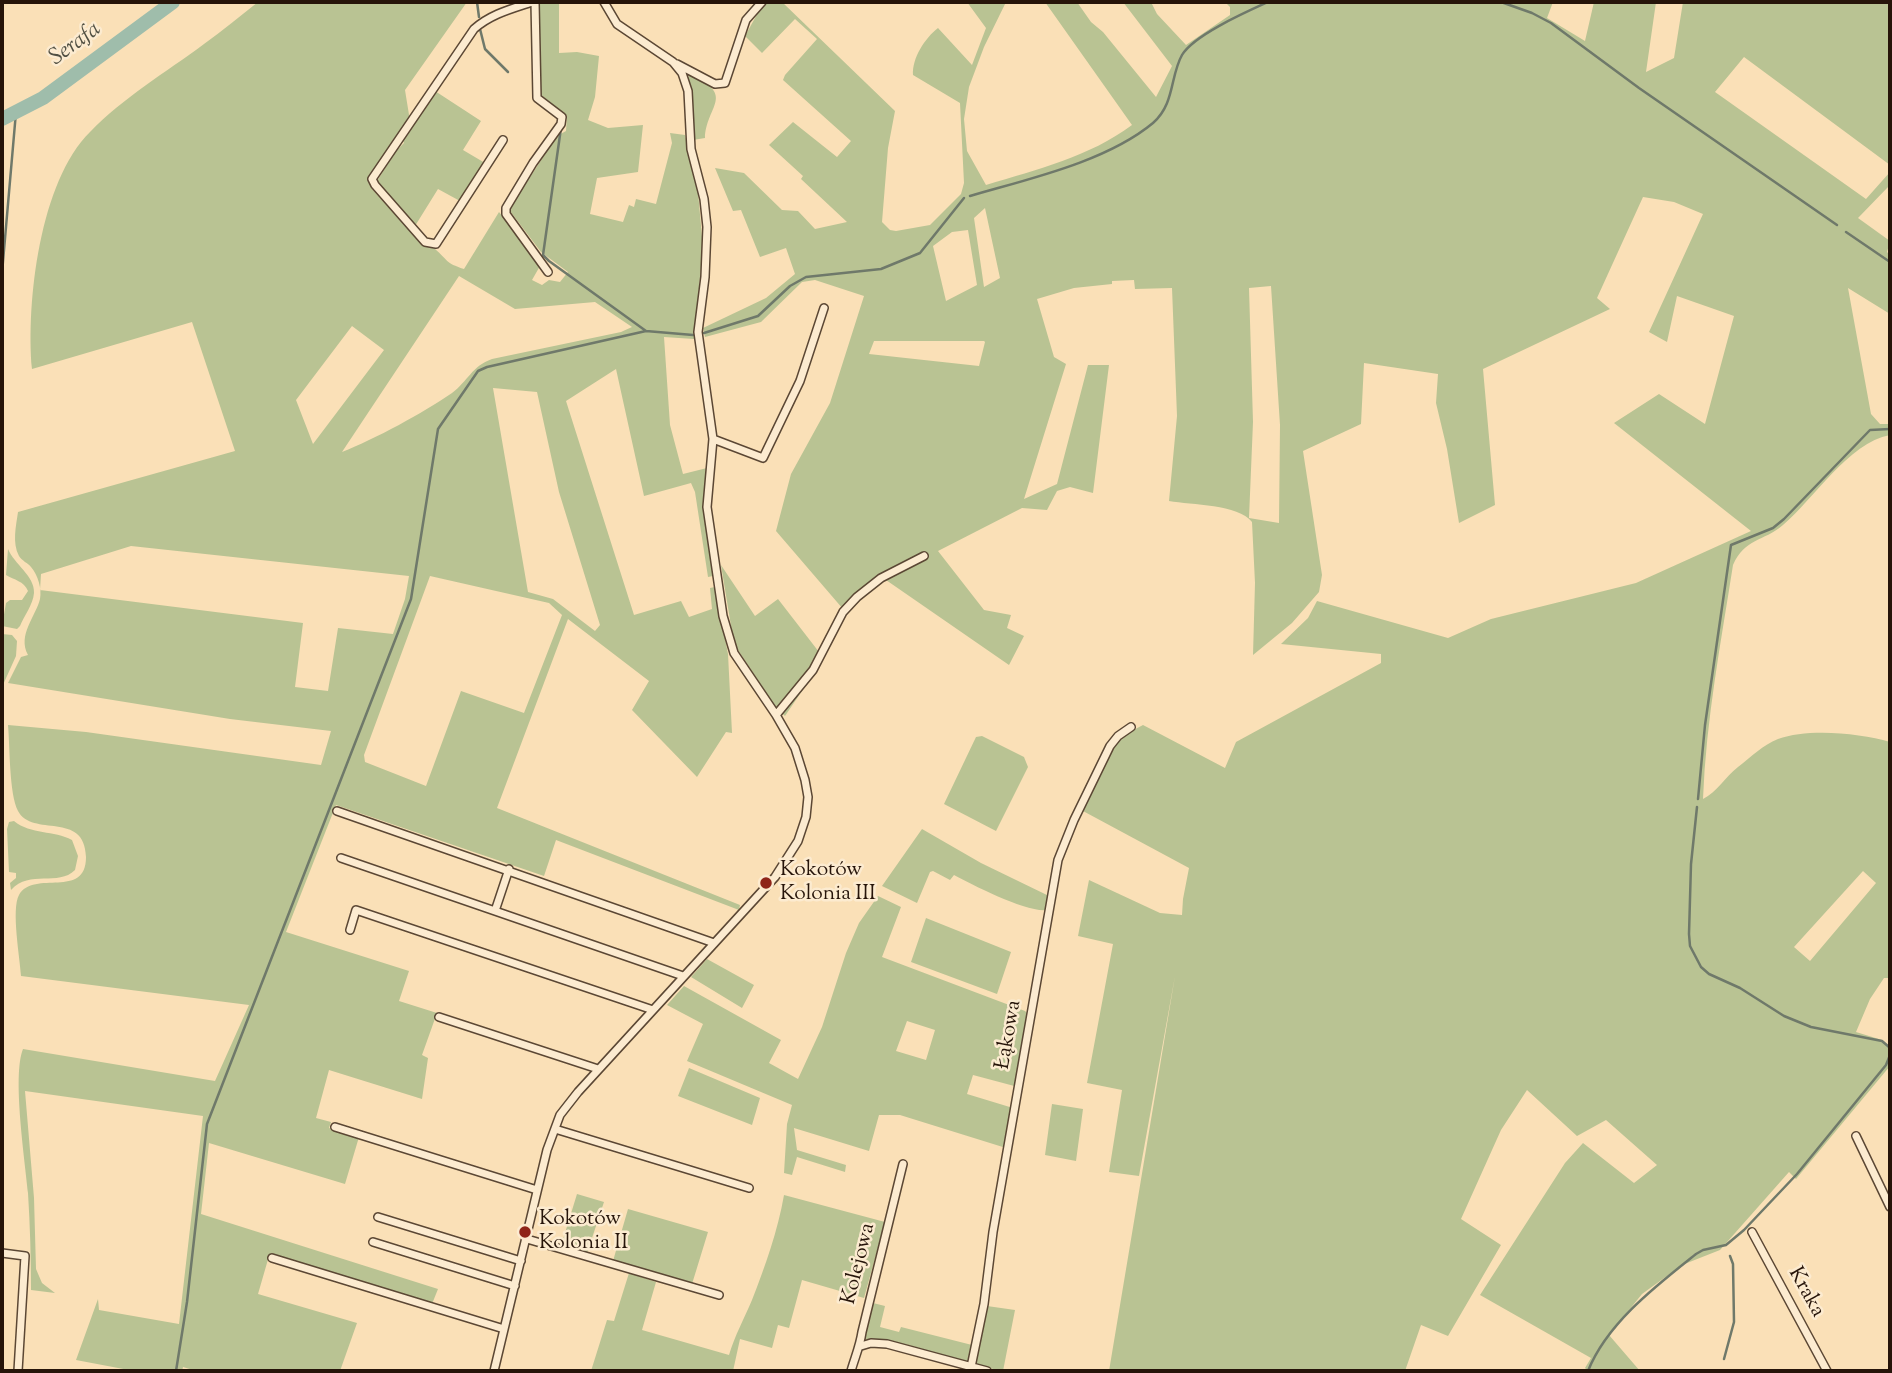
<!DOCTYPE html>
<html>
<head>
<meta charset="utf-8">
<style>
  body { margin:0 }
  #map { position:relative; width:1892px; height:1373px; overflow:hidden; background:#fae0b7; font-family:"Sorts Mill Goudy",serif }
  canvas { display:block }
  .frame { position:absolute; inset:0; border:4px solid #261409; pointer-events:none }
</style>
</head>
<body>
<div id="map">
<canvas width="1892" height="1373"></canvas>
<div class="frame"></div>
</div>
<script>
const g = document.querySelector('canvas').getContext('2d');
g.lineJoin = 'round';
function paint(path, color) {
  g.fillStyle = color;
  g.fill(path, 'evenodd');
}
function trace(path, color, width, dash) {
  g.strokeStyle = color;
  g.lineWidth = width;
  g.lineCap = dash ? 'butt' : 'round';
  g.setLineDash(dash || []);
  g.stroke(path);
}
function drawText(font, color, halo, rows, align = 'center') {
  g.font = font + ' "Sorts Mill Goudy",serif';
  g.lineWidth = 5;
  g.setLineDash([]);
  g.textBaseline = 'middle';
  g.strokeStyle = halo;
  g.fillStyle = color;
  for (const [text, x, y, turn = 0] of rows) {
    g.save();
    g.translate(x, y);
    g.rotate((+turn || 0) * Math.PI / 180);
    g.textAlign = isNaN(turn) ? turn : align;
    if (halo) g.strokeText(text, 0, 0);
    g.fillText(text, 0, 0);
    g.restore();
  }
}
paint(new Path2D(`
  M 258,2 L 467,2 L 405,90 L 410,121 L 371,177 L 372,189 L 415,237 C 421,243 429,244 435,249 C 448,260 445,263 464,269 L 499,212 L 524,242 L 540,266 L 532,280 L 542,285 L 549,280 L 560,282 L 568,272 L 541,252 L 510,211 L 513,203 L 557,136 L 566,131 L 567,116 L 540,94 L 539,4 L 559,2 L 559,53 L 577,52 L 599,56 L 595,97 L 588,120 L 608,128 L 643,125 L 638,172 L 597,178 L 590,214 L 623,222 L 629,205 L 634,207 L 636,199 L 656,204 L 672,143 L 670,133 L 685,135 L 697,181 L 703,248 L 694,339 L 664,337 L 670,425 L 683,474 L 707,468 L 703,507 L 713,576 L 708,577 L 695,492 L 691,483 L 644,496 L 616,369 L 566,401 L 634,615 L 681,601 L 689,617 L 712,609 L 710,588 L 715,587 L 728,654 L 732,733 L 726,732 L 697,777 L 632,710 L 649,681 L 568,619 L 497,808 L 740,905 L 739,910 L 556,840 L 544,876 L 336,805 L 286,932 L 409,971 L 399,1001 L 437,1013 L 422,1055 L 428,1058 L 422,1099 L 329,1070 L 316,1118 L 331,1122 L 329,1128 L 359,1137 L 345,1184 L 209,1143 L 201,1214 L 438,1289 L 432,1304 L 269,1256 L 258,1294 L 357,1323 L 340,1371 L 196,1371 L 183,1367 L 182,1371 L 134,1371 L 76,1360 L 98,1299 L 99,1310 L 179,1324 L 203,1116 L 25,1091 L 34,1198 L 36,1269 L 42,1283 L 55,1293 L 31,1290 C 31,1257 30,1225 28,1193 C 25,1160 12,1076 23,1049 L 215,1081 L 249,1005 L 21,976 C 20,958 11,909 19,895 C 34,869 86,900 86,857 C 85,810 32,838 18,811 C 9,793 10,746 8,725 L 86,732 L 321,765 L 331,731 L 230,719 L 8,683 L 21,657 L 28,655 C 17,635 36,616 40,599 C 42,589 38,575 31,567 C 28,563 22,561 19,556 C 12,543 16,526 18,512 L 235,451 L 192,322 L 32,369 C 26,302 40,181 90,132 C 124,97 165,73 204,44 C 222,31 240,16 258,2 ZM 459,276 L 515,309 L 595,302 L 632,327 L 621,332 L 492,359 C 472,366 468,381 452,393 C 423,413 375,439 342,452 ZM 352,326 L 384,350 L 313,444 L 296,400 ZM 493,388 L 537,392 L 559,492 L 600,625 L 595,631 L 553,599 L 528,592 ZM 131,546 L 409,576 L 405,599 L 393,634 L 338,628 L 328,691 L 295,687 L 303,623 L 40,590 L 41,574 ZM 430,576 L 549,603 L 562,615 L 524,713 L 461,691 L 426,786 L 365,762 L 364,755 Z
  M 767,2 L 782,2 L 895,111 L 888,148 L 882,222 L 890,230 L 896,231 L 930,225 L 961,194 L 964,183 L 960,103 L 913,75 C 912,58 925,38 938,28 L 972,65 L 986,28 L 967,2 L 1006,2 L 984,47 L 969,87 L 964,119 L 967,151 L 986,185 C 1038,169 1089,157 1132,125 L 1045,2 L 1077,2 L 1091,22 L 1103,32 L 1156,97 L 1172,66 L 1123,2 L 1151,2 L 1157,14 L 1186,45 L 1230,15 L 1230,7 L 1225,2 L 1553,2 L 1547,18 L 1585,41 L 1594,2 L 1656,2 L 1646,72 L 1674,58 L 1683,2 L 1890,2 L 1890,165 L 1744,57 L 1715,92 L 1866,199 L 1890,172 L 1890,185 L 1858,218 L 1890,241 L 1887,252 L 1890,255 L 1890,314 L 1848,288 L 1871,414 L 1880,424 L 1890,424 L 1890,435 C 1848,443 1814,499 1783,525 C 1763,542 1745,538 1733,565 C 1721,642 1706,720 1703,799 C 1717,792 1725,777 1738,767 C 1751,757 1763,745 1778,739 C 1808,728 1860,733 1890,742 L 1890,978 L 1884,978 L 1870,999 L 1856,1032 L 1882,1040 L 1890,1048 L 1890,1066 L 1796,1179 L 1789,1172 L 1720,1250 L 1682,1265 L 1642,1294 L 1609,1335 L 1640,1371 L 1588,1371 L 1585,1368 L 1591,1358 L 1480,1295 L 1565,1163 L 1583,1143 L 1634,1183 L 1657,1165 L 1606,1120 L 1577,1136 L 1527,1090 L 1501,1130 L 1461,1219 L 1501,1245 L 1448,1336 L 1421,1325 L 1405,1371 L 1109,1371 L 1175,976 L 1139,1176 L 1109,1172 L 1122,1090 L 1087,1083 L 1113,944 L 1078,936 L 1089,880 L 1160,913 L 1182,915 L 1183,899 L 1189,868 L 1083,811 L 1115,746 L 1124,735 L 1143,725 L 1225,768 L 1236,742 L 1381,663 L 1381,654 L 1281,644 L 1308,618 L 1317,601 L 1448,638 L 1491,619 L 1636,583 L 1751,531 L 1614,423 L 1659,394 L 1705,424 L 1734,316 L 1677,296 L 1667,342 L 1649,332 L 1703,214 L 1674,202 L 1643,197 L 1597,298 L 1610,309 L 1483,369 L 1495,505 L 1459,523 L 1447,449 L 1436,403 L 1438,374 L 1364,363 L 1361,424 L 1303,451 L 1322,575 L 1319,592 L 1292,623 L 1253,655 L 1255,583 L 1252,522 C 1238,504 1192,505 1169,501 L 1177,416 L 1172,288 L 1135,289 L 1134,280 L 1112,281 L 1112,284 L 1074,288 L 1037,299 L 1054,357 L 1066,364 L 1024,499 L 1057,484 L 1088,365 L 1109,365 L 1093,493 L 1070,487 L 1057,491 L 1047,510 L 1022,508 L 938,551 L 984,610 L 1011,615 L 1007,628 L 1024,636 L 1009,665 L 886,580 L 870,590 L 841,621 L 821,663 L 785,716 L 775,706 L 734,644 L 721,565 L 755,616 L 778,599 L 819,652 L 843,609 L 776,531 L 791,474 L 830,403 L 864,296 L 815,280 L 802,282 L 761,322 L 705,337 L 703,328 L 766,298 L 795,274 L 786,248 L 760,257 L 741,210 L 733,211 L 715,168 L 744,173 L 782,210 L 798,211 L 815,229 L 847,222 L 801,179 L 803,176 L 769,145 L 793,122 L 837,157 L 851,141 L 783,80 L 785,75 L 817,39 L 795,19 L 762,53 L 745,36 L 760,9 ZM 985,208 L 1000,278 L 984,287 L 974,218 ZM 968,230 L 977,285 L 946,301 L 933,246 L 952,232 ZM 1271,286 L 1280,425 L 1279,523 L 1249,518 L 1253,422 L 1249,288 ZM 874,341 L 984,341 L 985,342 L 979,366 L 869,354 ZM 1863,871 L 1876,883 L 1810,961 L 1794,947 Z
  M 690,75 C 737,95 706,106 705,138 L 693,140 L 693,105 L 688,77 Z
  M 435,91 L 481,121 L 463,150 L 485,163 L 460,201 L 438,189 L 415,226 L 377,181 L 396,151 L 404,143 L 403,141 Z
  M 8,549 C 14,564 35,576 34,593 C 33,605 24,616 20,626 L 17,629 L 2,626 L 6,603 L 10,600 L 22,600 L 28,591 C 24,581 14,580 6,575 Z
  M 2,634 L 12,635 L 17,641 L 16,656 L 2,687 Z
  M 982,736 L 1024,757 L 1028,767 L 996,831 L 944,804 L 976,737 Z
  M 14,821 C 31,835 54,830 72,840 L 78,856 L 75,870 C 58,887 30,869 11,890 L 10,883 L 16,878 L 16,873 L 9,872 L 7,829 L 9,822 Z
  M 922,829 L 981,863 L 1049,896 L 1047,910 C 1027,913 973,885 954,875 L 950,880 L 933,871 L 930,872 L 917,903 L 882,886 Z
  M 878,896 L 901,907 L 882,957 L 1025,1011 L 1029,1015 L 1018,1087 L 973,1075 L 967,1094 L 1013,1108 L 1006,1148 L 900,1115 L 879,1115 L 869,1151 L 794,1128 L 797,1150 L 846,1165 L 845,1172 L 797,1157 L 792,1175 L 784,1173 L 787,1124 L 792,1105 L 687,1061 L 703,1024 L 667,1005 L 684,986 L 781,1040 L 769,1063 L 798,1079 L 822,1027 L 846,953 L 859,923 ZM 907,1021 L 935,1030 L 926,1060 L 896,1051 Z
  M 926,918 L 1011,952 L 997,994 L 911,962 Z
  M 707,959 L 754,985 L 742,1008 L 691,977 Z
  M 689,1068 L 760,1098 L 752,1125 L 678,1096 Z
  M 1052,1104 L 1083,1109 L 1076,1161 L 1045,1155 Z
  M 577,1194 L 604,1202 L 587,1253 L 561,1246 Z
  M 784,1195 L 885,1222 L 864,1298 L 802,1280 L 789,1328 L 778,1325 L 772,1348 L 740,1339 L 733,1371 L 591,1371 L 607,1320 L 614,1321 L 629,1273 L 656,1282 L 642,1330 L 729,1355 C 735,1335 744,1319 752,1300 C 765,1267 778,1230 784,1195 Z
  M 628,1209 L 708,1232 L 692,1284 L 613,1261 Z
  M 873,1303 L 885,1306 L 880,1327 L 899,1332 L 901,1327 L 972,1345 L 970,1360 L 965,1362 C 933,1353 897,1338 864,1339 Z
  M 987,1306 L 1015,1310 L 1003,1371 L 979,1366 L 976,1362 Z`), '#b9c393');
trace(new Path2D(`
  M 477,2 L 479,17
  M 1501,2 L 1532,13 L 1551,23 L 1639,88 L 1837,225
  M 480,29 L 485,49 L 508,72
  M 561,128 L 543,255 L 549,261 L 646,331
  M 970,196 C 1028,179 1106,162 1153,123 C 1175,104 1170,76 1182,55 C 1194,35 1246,12 1268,2
  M 1846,232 L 1890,262
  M 2,273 L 16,112
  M 704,333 L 758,316 L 790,286 L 806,277 L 881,269 L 920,253 L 964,198
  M 1698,799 L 1705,725 L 1731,545 L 1773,528 L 1784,519 L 1870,430 L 1890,429
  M 1697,807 L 1691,864 L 1689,934 L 1690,946 L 1701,967 L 1709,974 L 1740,988 L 1784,1016 L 1811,1027 L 1882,1041 L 1889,1047 L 1890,1053
  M 2,1198 L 2,1227
  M 1724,1359 L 1734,1322 L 1733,1264 L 1730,1256
  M 176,1371 L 187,1302 L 207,1124 L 411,599 L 438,429 L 478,371 L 487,367 L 646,331 L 693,335
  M 1588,1371 C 1607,1323 1657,1285 1696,1254 L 1703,1250 L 1726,1245 L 1744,1230 L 1797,1174 L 1886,1065 L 1890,1055`), '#6f796a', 2.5);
trace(new Path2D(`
  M 2,119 L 43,98 L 173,2`), '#9fbdab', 14);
const minor = new Path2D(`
  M 535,2 L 537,98 L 562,117 L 561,124 L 533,163 L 506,208 L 506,214 L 548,272
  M 677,64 L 715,84 L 725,83 L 746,20 L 762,2
  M 503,140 L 436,244 L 425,242 L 375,185 L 372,179 L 474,29 C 491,14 511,9 532,2
  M 713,439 L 763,458 L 800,381 L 824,308
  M 776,715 L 813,670 L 843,612 L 857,597 L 881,578 L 924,556
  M 337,811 L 714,943
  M 341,858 L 495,911 L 509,869
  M 495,911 L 683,976
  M 350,930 L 356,910 L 653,1010
  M 439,1017 L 598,1069
  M 335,1127 L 537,1190
  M 555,1129 L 749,1188
  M 1856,1136 L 1890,1207
  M 378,1217 L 521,1261
  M 1752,1232 L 1827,1371
  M 527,1239 L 719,1295
  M 373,1242 L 515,1286
  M 2,1253 L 25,1256 L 18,1371
  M 272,1258 L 504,1329
  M 861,1346 L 871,1343 L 887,1344 L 987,1371
  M 971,1367 L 984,1304 L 993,1232 L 1058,860 L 1074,820 L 1110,746 L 1118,736 L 1131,727
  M 494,1371 L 547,1150 L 560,1115 L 578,1092 L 775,877 L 798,841 L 806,817 L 808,797 L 805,780 L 795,748 L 776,715 L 734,653 L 723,616 L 707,507 L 713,439 L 698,332 L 705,277 L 707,227 L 704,199 L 691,149 L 688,91 L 682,73 L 673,62 L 617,24 L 604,2
  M 851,1371 C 855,1357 860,1346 862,1332 L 903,1164`);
trace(minor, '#5b4734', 10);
trace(minor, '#fcebd0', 7);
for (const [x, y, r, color] of [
  [766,883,7,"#8f2418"],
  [525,1232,7,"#8f2418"]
]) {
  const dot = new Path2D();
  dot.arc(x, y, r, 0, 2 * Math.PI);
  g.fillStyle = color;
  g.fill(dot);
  trace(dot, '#fcebd0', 2.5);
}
drawText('21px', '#261409', '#fcebd0', [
  ["Kokotów",780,871],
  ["Kolonia III",780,895],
  ["Kokotów",539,1220],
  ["Kolonia II",539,1244]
], 'left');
drawText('21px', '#261409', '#fcebd0', [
  ["Łąkowa",1010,1035,-80],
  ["Kolejowa",860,1264,-76],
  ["Kraka",1805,1293,61]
]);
drawText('italic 23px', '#504f42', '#fcebd0', [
  ["Serafa",76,45,-36]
]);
</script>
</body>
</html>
